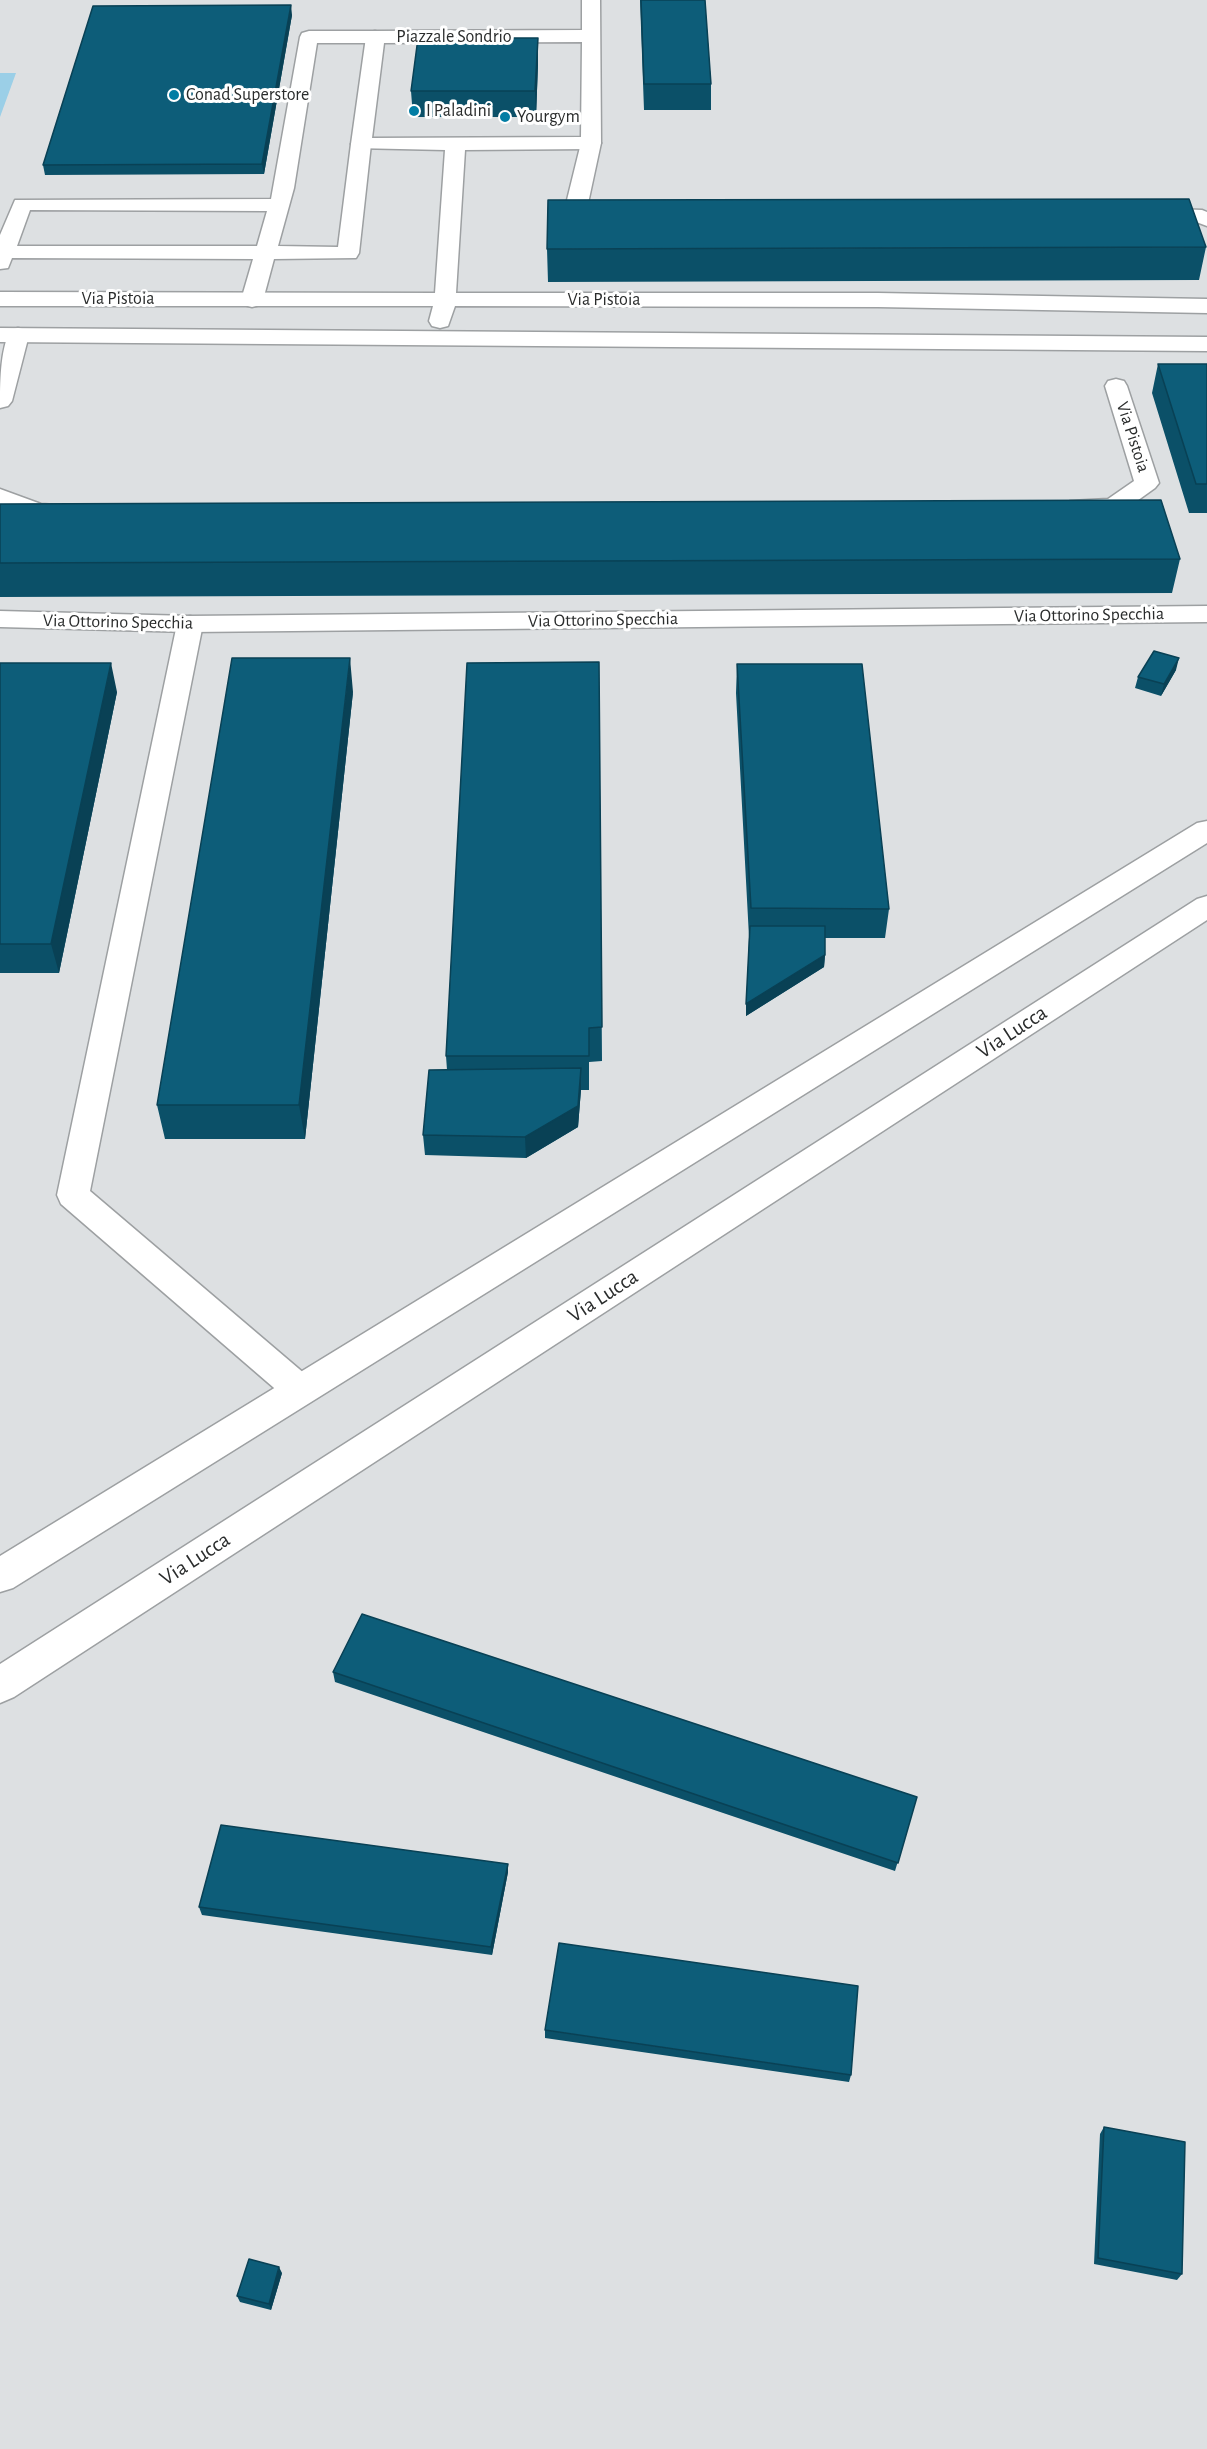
<!DOCTYPE html>
<html>
<head>
<meta charset="utf-8">
<style>
  body { margin:0 }
  canvas { display:block; background:#dde0e2 }
</style>
</head>
<body>
<canvas width="1207" height="2449"></canvas>
<script>
const g = document.querySelector('canvas').getContext('2d');
g.lineJoin = 'round';
function paint(path, color) {
  g.fillStyle = color;
  g.fill(path, 'evenodd');
}
function trace(path, color, width, dash) {
  g.strokeStyle = color;
  g.lineWidth = width;
  g.lineCap = dash ? 'butt' : 'round';
  g.setLineDash(dash || []);
  g.stroke(path);
}
function drawText(font, color, halo, rows, align = 'center') {
  g.font = font + ' "Alegreya Sans",sans-serif';
  g.lineWidth = 6;
  g.setLineDash([]);
  g.textBaseline = 'middle';
  g.strokeStyle = halo;
  g.fillStyle = color;
  for (const [text, x, y, turn = 0] of rows) {
    g.save();
    g.translate(x, y);
    g.rotate((+turn || 0) * Math.PI / 180);
    g.textAlign = isNaN(turn) ? turn : align;
    if (halo) g.strokeText(text, 0, 0);
    g.fillText(text, 0, 0);
    g.restore();
  }
}
paint(new Path2D(`
  M 0,73 L 16,73 L 0,117 Z`), '#9bcfe7');
const service = new Path2D(`
  M 309,31 L 375,31 L 382,33 L 384,37 L 382,41 L 375,43 L 317,43 L 294,188 L 278,246 L 338,247 L 351,144 L 354,140 L 368,140 L 371,144 L 359,253 L 356,258 L 274,259 L 263,300 L 260,305 L 252,307 L 244,305 L 241,300 L 253,259 L 12,258 L 8,268 L 0,269 L 0,235 L 15,200 L 271,199 L 300,37 L 302,33 ZM 30,210 L 267,211 L 257,246 L 17,246 Z
  M 591,137 L 598,139 L 601,143 L 587,208 L 617,212 L 620,216 L 617,220 C 600,225 569,226 566,204 L 581,143 L 584,139 Z
  M 1150,208 L 1202,210 L 1207,212 L 1207,226 L 1191,220 L 1143,218 L 1140,214 L 1143,210 Z
  M 18,328 L 26,330 L 29,335 L 12,401 L 8,406 L 0,408 C 0,383 0,352 10,330 Z
  M 1116,379 L 1124,381 L 1127,386 L 1159,483 L 1155,488 L 1123,511 L 1114,513 L 1070,511 L 1067,506 L 1070,501 L 1108,499 L 1134,481 L 1105,386 L 1108,381 Z
  M 0,489 L 41,504 L 74,506 L 77,511 L 74,516 C 47,523 25,514 0,505 Z
  M 190,616 L 199,618 L 203,624 L 90,1191 L 312,1380 L 318,1390 L 312,1400 L 300,1404 L 288,1400 L 61,1204 L 57,1195 L 177,624 L 181,618 Z`);
const minor = new Path2D(`
  M 582,0 L 600,0 L 601,143 L 598,147 L 591,149 L 465,150 L 456,293 L 878,293 L 1207,299 L 1207,313 L 878,307 L 455,306 L 448,326 L 440,328 L 432,326 L 429,321 L 433,306 L 0,306 L 0,292 L 435,293 L 445,150 L 354,148 L 351,144 L 366,37 L 368,33 L 375,31 L 582,30 ZM 582,42 L 581,137 L 372,138 L 384,43 Z
  M 0,328 L 1207,337 L 1207,351 L 0,342 Z
  M 1207,606 L 1207,622 L 190,632 L 0,627 L 0,611 L 190,616 Z
  M 1207,821 L 1207,843 L 13,1588 L 0,1592 L 0,1556 L 1197,823 Z
  M 1207,896 L 1207,920 L 14,1697 L 0,1703 L 0,1664 L 1197,899 Z`);
trace(service, '#9da0a2', 3);
trace(minor, '#9da0a2', 3);
paint(service, '#fff');
paint(minor, '#fff');
paint(new Path2D(`
  M 640,0 L 705,0 L 711,84 L 711,110 L 644,110 Z
  M 292,15 L 264,174 L 45,175 L 43,165 Z
  M 538,38 L 538,64 L 536,117 L 413,117 L 411,91 Z
  M 1206,247 L 1199,280 L 548,282 L 547,249 Z
  M 1158,364 L 1207,364 L 1207,513 L 1189,513 L 1152,393 Z
  M 0,504 L 1180,559 L 1172,593 L 0,597 Z
  M 599,662 L 602,1061 L 589,1062 L 589,1090 L 581,1090 L 578,1127 L 526,1158 L 425,1155 L 423,1135 L 447,1070 L 446,1056 Z
  M 0,663 L 117,692 L 59,973 L 0,973 Z
  M 737,664 L 889,909 L 885,938 L 825,938 L 825,955 L 824,967 L 746,1016 L 749,937 L 736,693 Z
  M 1176,670 L 1161,696 L 1135,688 L 1138,677 Z
  M 353,692 L 305,1139 L 165,1139 L 157,1105 Z
  M 333,1672 L 917,1797 L 895,1871 L 335,1682 Z
  M 508,1864 L 508,1872 L 492,1955 L 202,1915 L 199,1907 Z
  M 545,2030 L 851,2075 L 849,2082 L 545,2038 Z
  M 1104,2127 L 1182,2274 L 1177,2280 L 1094,2264 L 1100,2134 Z
  M 282,2273 L 271,2310 L 240,2302 L 237,2296 Z`), '#0b5068');
paint(new Path2D(`
  M 291,5 L 292,15 L 264,174 L 262,164 Z
  M 538,38 L 538,64 L 536,117 L 535,91 Z
  M 350,658 L 353,692 L 305,1139 L 299,1105 Z
  M 1179,658 L 1176,670 L 1161,696 L 1164,684 Z
  M 111,663 L 117,692 L 59,973 L 51,944 Z
  M 825,955 L 824,967 L 746,1016 L 746,1004 Z
  M 581,1068 L 581,1089 L 578,1127 L 526,1158 L 525,1137 Z
  M 508,1864 L 508,1872 L 492,1955 L 491,1947 Z
  M 279,2267 L 282,2273 L 271,2310 L 269,2304 Z`), '#094155');
const building = new Path2D(`
  M 641,0 L 705,0 L 711,84 L 644,84 Z
  M 291,5 L 262,164 L 43,165 L 93,6 Z
  M 418,38 L 538,38 L 535,91 L 411,91 Z
  M 1189,199 L 1206,247 L 547,249 L 548,200 Z
  M 1158,364 L 1207,364 L 1207,484 L 1196,484 Z
  M 1161,500 L 1180,559 L 0,563 L 0,504 Z
  M 1154,651 L 1179,658 L 1164,684 L 1138,677 Z
  M 232,658 L 350,658 L 299,1105 L 157,1105 Z
  M 599,662 L 602,1027 L 589,1028 L 589,1056 L 446,1056 L 467,663 Z
  M 0,663 L 111,663 L 51,944 L 0,944 Z
  M 737,664 L 862,664 L 889,909 L 751,908 Z
  M 750,926 L 825,926 L 825,955 L 746,1004 Z
  M 581,1068 L 578,1106 L 525,1137 L 423,1135 L 429,1070 Z
  M 362,1614 L 917,1797 L 898,1863 L 333,1672 Z
  M 221,1825 L 508,1864 L 491,1947 L 199,1907 Z
  M 559,1943 L 858,1986 L 851,2075 L 545,2030 Z
  M 1104,2127 L 1185,2142 L 1182,2274 L 1098,2258 Z
  M 249,2259 L 279,2267 L 269,2304 L 237,2296 Z`);
paint(building, '#0d5d79');
trace(building, '#094155', 1.5);
for (const [x, y, r, color] of [
  [174,95,6,"#027da4"],
  [414,111,6,"#027da4"],
  [505,117,6,"#027da4"]
]) {
  const dot = new Path2D();
  dot.arc(x, y, r, 0, 2 * Math.PI);
  g.fillStyle = color;
  g.fill(dot);
  trace(dot, '#fff', 2);
}
drawText('18px', '#2a2c2c', '#fff', [
  ["Piazzale Sondrio",454,37],
  ["Via Pistoia",118,299],
  ["Via Pistoia",604,300],
  ["Via Pistoia",1133,437,72],
  ["Via Ottorino Specchia",1089,615,-1],
  ["Via Ottorino Specchia",603,620,-1],
  ["Via Ottorino Specchia",118,622,1]
]);
drawText('18px', '#2a2c2c', '#fff', [
  ["Conad Superstore",186,95],
  ["I Paladini",426,111],
  ["Yourgym",517,117]
], 'left');
drawText('22px', '#2a2c2c', '#fff', [
  ["Via Lucca",1012,1032,-33],
  ["Via Lucca",603,1296,-33],
  ["Via Lucca",195,1559,-33]
]);
</script>
</body>
</html>
